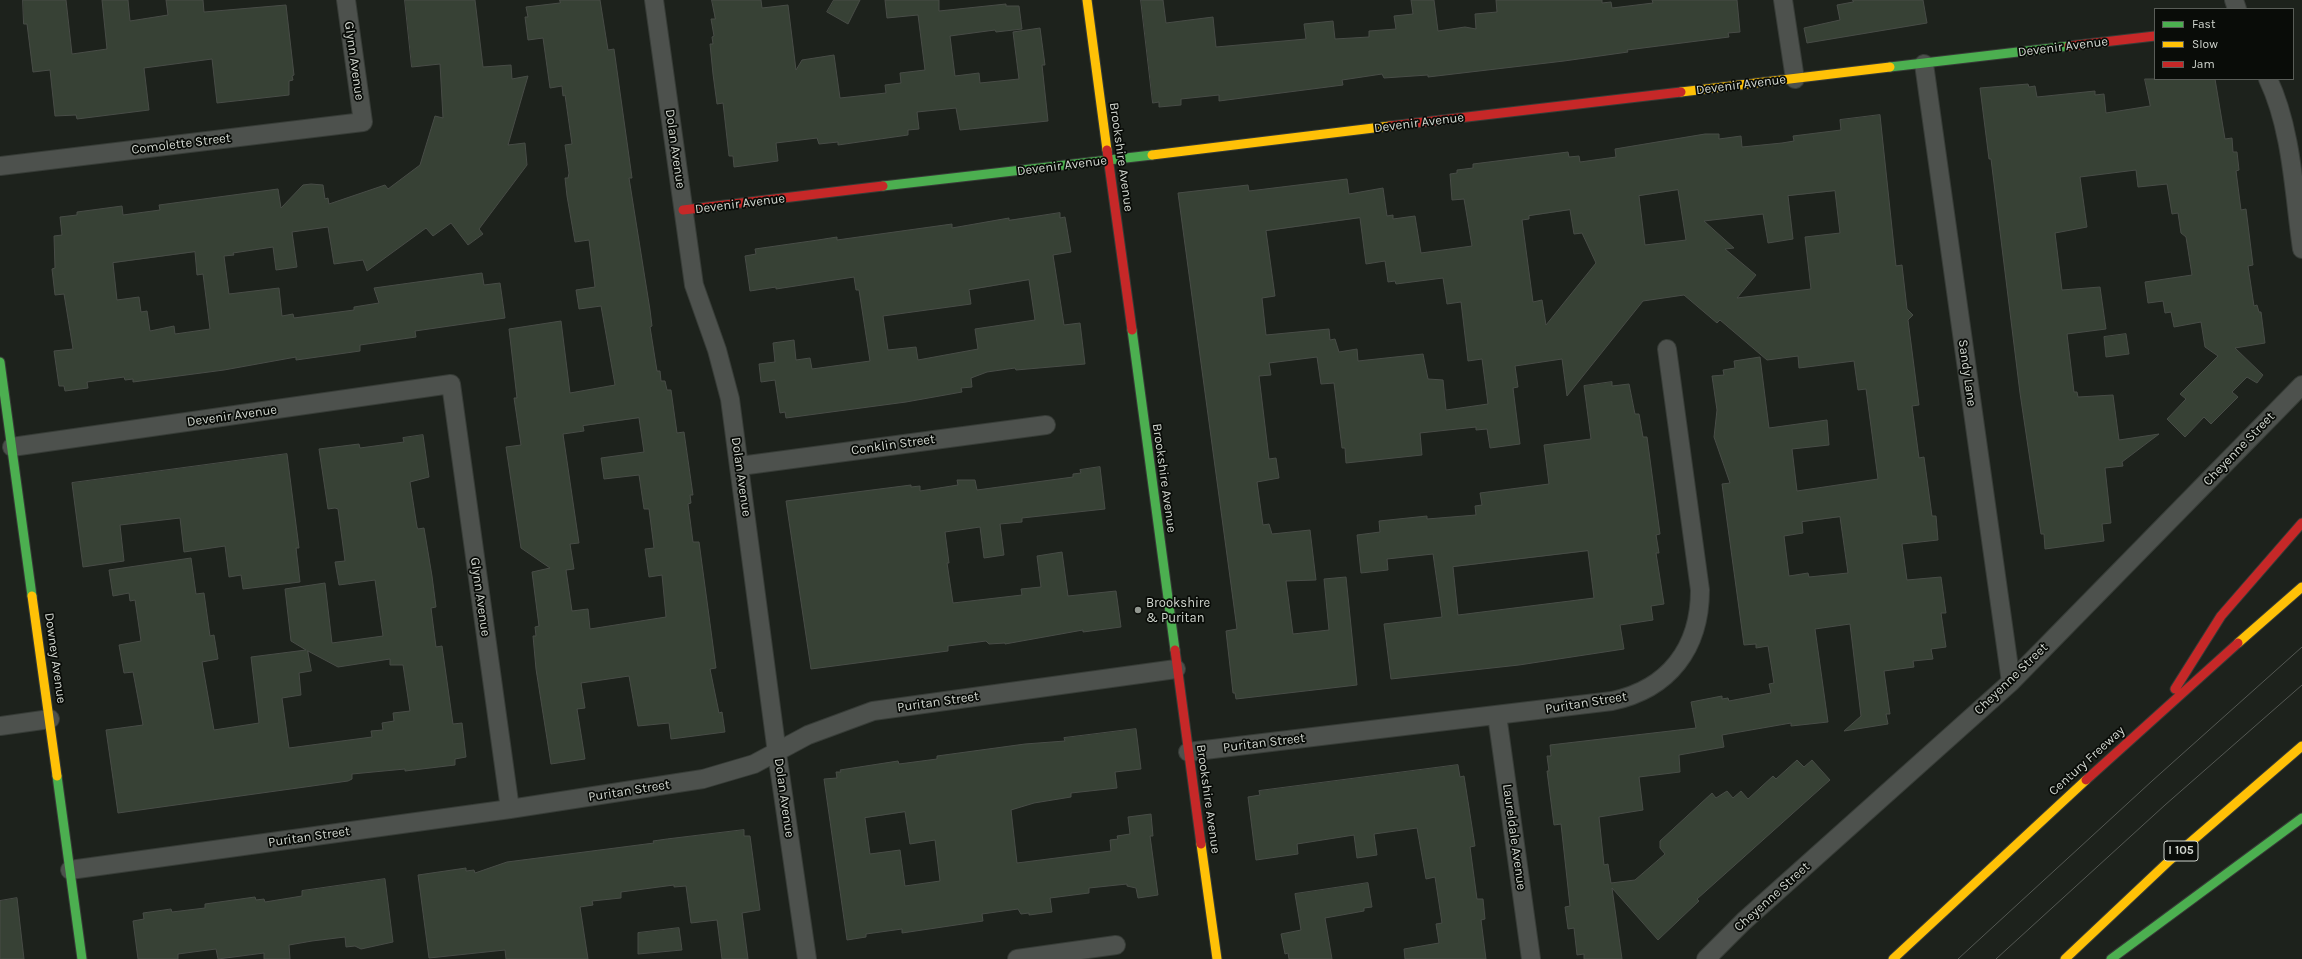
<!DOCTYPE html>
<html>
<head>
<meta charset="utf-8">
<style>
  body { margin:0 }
  #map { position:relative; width:2302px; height:959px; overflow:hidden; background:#1d221c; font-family:Karla,sans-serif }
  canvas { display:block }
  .legend { position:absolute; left:2154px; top:8px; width:140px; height:72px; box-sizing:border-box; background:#090c08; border:1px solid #595d58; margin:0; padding:5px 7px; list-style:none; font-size:12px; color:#d1d6cf }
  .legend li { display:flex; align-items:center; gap:8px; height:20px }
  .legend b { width:20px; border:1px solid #595d58 }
</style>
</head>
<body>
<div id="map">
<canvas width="2302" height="959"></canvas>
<ul class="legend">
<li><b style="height:5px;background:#4caf50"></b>Fast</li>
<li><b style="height:5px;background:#ffc107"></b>Slow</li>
<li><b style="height:5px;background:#c62828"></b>Jam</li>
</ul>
</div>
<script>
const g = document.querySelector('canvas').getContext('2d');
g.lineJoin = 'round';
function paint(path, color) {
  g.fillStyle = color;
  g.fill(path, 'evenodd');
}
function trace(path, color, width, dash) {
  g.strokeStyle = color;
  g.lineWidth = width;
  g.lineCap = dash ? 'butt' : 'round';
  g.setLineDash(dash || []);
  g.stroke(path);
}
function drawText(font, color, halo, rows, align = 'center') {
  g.font = font + ' Karla,sans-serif';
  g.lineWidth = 3.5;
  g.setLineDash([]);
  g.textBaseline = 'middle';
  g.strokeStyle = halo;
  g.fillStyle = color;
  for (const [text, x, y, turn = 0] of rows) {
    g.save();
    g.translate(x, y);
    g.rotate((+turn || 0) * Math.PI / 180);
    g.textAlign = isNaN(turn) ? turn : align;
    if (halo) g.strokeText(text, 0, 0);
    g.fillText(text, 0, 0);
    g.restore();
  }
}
const building = new Path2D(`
  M 23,0 L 66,0 L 72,54 L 107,49 L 102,0 L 128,0 L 130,21 L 168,15 L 166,0 L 203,0 L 204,12 L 286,5 L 294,75 L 292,76 L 293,80 L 289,81 L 289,95 L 217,103 L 212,59 L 144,68 L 149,110 L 77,119 L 76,115 L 55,116 L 50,70 L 33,72 L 27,24 L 24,24 Z
  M 405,0 L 475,0 L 483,67 L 511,65 L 512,79 L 528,76 L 508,145 L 525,143 L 527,165 L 479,229 L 483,234 L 468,245 L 451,223 L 433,236 L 426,228 L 367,271 L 363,260 L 334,264 L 328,227 L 292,232 L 297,267 L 276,270 L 273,247 L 233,253 L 234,255 L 224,256 L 229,294 L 279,288 L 282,316 L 293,314 L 294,318 L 354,310 L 354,307 L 379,303 L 374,288 L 482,273 L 484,285 L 500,283 L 505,318 L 415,331 L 416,337 L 360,345 L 360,351 L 296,360 L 296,357 L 224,370 L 133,382 L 133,379 L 125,380 L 124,377 L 87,382 L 88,388 L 65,391 L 64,386 L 59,386 L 54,351 L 73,349 L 64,294 L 55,295 L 52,269 L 55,268 L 54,236 L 62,235 L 60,217 L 77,215 L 77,212 L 122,206 L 123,215 L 160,210 L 159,205 L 278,189 L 281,208 L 303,185 L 311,184 L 323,185 L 325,199 L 328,198 L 329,204 L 385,185 L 388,189 L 420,165 L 435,116 L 443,118 L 440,64 L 412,67 ZM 195,252 L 197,275 L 203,274 L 210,329 L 175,334 L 174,326 L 150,331 L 147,311 L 141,312 L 139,297 L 117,300 L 113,263 Z
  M 560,0 L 600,0 L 608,50 L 614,49 L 632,178 L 629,178 L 650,310 L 652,326 L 650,327 L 657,371 L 660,371 L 661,381 L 665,381 L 667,390 L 671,390 L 677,433 L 684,432 L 693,495 L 690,495 L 691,503 L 688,504 L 693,542 L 699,542 L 716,668 L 710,669 L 719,713 L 722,712 L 725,732 L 671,739 L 669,723 L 638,726 L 629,676 L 581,683 L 585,708 L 577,709 L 585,759 L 551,764 L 536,669 L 533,636 L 536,636 L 535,627 L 539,626 L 532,572 L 550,568 L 521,548 L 506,447 L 521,445 L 514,398 L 517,398 L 509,329 L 561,321 L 570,393 L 615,385 L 601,306 L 579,309 L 576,290 L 595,287 L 589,240 L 575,242 L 567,196 L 565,178 L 568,178 L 569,173 L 565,145 L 572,144 L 565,95 L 563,96 L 562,86 L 550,88 L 543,38 L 528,40 L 525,17 L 528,17 L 526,7 L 560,3 ZM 639,418 L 644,452 L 601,458 L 604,479 L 639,475 L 644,509 L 649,509 L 654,548 L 645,549 L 649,577 L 662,575 L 666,617 L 590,629 L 588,609 L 572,611 L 566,570 L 574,569 L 570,544 L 579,543 L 563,434 L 584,431 L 583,426 Z
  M 712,0 L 761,0 L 762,8 L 788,5 L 796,70 L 802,60 L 834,55 L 840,98 L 886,93 L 885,85 L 901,83 L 900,73 L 925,70 L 918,15 L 887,18 L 885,0 L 939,0 L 939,11 L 1006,4 L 1006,6 L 1019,6 L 1022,29 L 996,32 L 995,30 L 950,36 L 955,76 L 979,73 L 980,83 L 1019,79 L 1013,32 L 1040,28 L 1045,65 L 1042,65 L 1048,121 L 960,130 L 956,108 L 917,112 L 919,129 L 908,130 L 908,135 L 838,145 L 838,142 L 819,144 L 817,138 L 776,143 L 778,161 L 734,167 L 733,156 L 729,156 L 723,103 L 717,104 L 713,74 L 710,44 L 713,44 L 712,37 L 714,36 L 711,19 L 715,19 Z
  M 834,0 L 860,0 L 848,24 L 827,12 Z
  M 1141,0 L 1163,0 L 1166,23 L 1213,17 L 1216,47 L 1306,39 L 1304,24 L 1333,21 L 1335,39 L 1369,37 L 1369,31 L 1396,29 L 1394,16 L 1413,14 L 1411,0 L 1434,0 L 1438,31 L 1465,27 L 1476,29 L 1475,14 L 1497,12 L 1496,0 L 1602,0 L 1602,3 L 1611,2 L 1612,8 L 1653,3 L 1652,0 L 1737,0 L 1740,32 L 1728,33 L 1729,37 L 1627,50 L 1628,52 L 1564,61 L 1428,77 L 1428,75 L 1384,78 L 1382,74 L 1342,80 L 1343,85 L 1219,101 L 1219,95 L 1181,99 L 1181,105 L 1159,107 L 1159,102 L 1153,103 Z
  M 1853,0 L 1923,0 L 1927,23 L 1807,43 L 1804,28 L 1840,20 L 1837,5 L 1853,2 Z
  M 2145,79 L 2215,79 L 2225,139 L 2232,138 L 2233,152 L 2237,152 L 2239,170 L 2236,171 L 2241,210 L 2246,209 L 2253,265 L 2248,266 L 2254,306 L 2257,305 L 2259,312 L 2261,312 L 2265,343 L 2235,348 L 2263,375 L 2257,383 L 2247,377 L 2232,392 L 2238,397 L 2211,424 L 2204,417 L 2185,437 L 2167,419 L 2186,399 L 2180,394 L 2218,356 L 2205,347 L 2201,322 L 2174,327 L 2171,312 L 2165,313 L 2163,301 L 2148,303 L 2145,282 L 2192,275 L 2186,237 L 2181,233 L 2178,213 L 2172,214 L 2167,184 L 2138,187 L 2136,170 L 2080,177 L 2087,227 L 2055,233 L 2062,290 L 2100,287 L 2106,329 L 2067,334 L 2074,392 L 2077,392 L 2078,397 L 2113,395 L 2119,440 L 2159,434 L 2122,462 L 2123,466 L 2105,468 L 2111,523 L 2102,524 L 2104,541 L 2045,549 L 2044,534 L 2041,534 L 2020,393 L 1991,159 L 1989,159 L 1980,88 L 2028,84 L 2029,87 L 2035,86 L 2037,97 L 2095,91 L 2095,95 L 2104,94 L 2106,113 L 2150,106 Z
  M 1880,115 L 1896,266 L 1902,265 L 1907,309 L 1913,315 L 1908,320 L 1919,405 L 1912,406 L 1919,458 L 1924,457 L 1932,516 L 1936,516 L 1938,540 L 1902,544 L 1907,580 L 1941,577 L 1946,613 L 1941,613 L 1946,647 L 1931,649 L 1933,659 L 1913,661 L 1914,667 L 1884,671 L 1890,714 L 1886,714 L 1888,724 L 1844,731 L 1861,716 L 1850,624 L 1815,629 L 1828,722 L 1791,726 L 1791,723 L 1722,735 L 1724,747 L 1679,755 L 1680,772 L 1639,777 L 1643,810 L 1599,817 L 1604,865 L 1608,864 L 1611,883 L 1635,880 L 1665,854 L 1660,848 L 1660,841 L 1712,793 L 1716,798 L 1727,791 L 1733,798 L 1741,791 L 1748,799 L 1773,776 L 1776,779 L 1797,760 L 1804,767 L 1812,760 L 1830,780 L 1697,899 L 1699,901 L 1658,940 L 1612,888 L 1622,959 L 1584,959 L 1584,954 L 1577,955 L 1574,928 L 1568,929 L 1565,907 L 1570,906 L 1561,824 L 1554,825 L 1547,771 L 1549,771 L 1547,756 L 1551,756 L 1550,745 L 1696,728 L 1691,702 L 1722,696 L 1722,699 L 1728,698 L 1729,701 L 1771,693 L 1769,684 L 1774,683 L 1768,646 L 1756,648 L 1756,644 L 1744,645 L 1722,484 L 1730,483 L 1714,437 L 1717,410 L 1712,376 L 1724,375 L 1723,370 L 1735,368 L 1734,361 L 1760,357 L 1769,428 L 1827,420 L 1829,445 L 1792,449 L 1797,491 L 1878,479 L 1866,389 L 1858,390 L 1854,361 L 1799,368 L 1798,356 L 1767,360 L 1720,320 L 1717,323 L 1684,295 L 1643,301 L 1567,396 L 1562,359 L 1515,366 L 1518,387 L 1513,388 L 1520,444 L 1490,448 L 1487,429 L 1476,430 L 1476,427 L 1420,433 L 1422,455 L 1346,463 L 1345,448 L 1342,448 L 1334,383 L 1321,384 L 1317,357 L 1269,363 L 1271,375 L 1259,376 L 1269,459 L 1276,458 L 1279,478 L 1257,482 L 1263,525 L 1269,524 L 1272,534 L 1310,530 L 1316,580 L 1286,581 L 1293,634 L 1329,630 L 1324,579 L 1346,577 L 1357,685 L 1236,699 L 1235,693 L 1233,693 L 1226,631 L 1237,629 L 1178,193 L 1248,185 L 1249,191 L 1347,179 L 1349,194 L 1383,188 L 1387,216 L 1393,215 L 1393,219 L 1415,216 L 1421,253 L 1472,246 L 1464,199 L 1452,200 L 1450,174 L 1457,173 L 1457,170 L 1473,168 L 1473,164 L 1568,152 L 1569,157 L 1579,156 L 1580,162 L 1616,157 L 1615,149 L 1705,134 L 1719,134 L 1719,139 L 1741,136 L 1742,147 L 1782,143 L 1794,141 L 1793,136 L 1841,130 L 1840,120 ZM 1678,190 L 1686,240 L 1645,245 L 1639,196 ZM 1835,191 L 1840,233 L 1805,237 L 1811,289 L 1737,298 L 1756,275 L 1725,249 L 1734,248 L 1704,221 L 1763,214 L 1768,243 L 1793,239 L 1788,196 ZM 1570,210 L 1574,234 L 1582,233 L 1596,263 L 1546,325 L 1542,300 L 1533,302 L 1522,220 L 1529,219 L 1529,216 ZM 1360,218 L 1366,264 L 1385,261 L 1388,282 L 1395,281 L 1396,284 L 1443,278 L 1447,304 L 1461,302 L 1468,361 L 1482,359 L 1488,404 L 1446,410 L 1443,380 L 1428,379 L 1423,354 L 1358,361 L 1357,349 L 1339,352 L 1335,339 L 1330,340 L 1329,329 L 1266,335 L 1262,298 L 1275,296 L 1266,231 ZM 1840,517 L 1848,573 L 1809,577 L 1808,573 L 1789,576 L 1784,536 L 1803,533 L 1802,522 Z
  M 1060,213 L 1060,218 L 1065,217 L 1071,252 L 1053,255 L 1064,325 L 1080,323 L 1085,364 L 1016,370 L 1015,368 L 987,372 L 971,378 L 972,387 L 961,388 L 962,392 L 906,402 L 786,418 L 785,412 L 780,413 L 775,380 L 761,382 L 759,364 L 775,362 L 773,343 L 794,340 L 796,360 L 810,358 L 812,369 L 870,361 L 859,290 L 856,290 L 854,277 L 776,289 L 776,287 L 750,291 L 745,256 L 756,254 L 755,249 L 818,240 L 837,237 L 837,240 L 952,224 L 952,228 L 1009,218 L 1009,220 ZM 1029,280 L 1035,320 L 975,329 L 978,349 L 918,360 L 916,347 L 888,350 L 883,316 L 971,304 L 969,290 Z
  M 2126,334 L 2129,354 L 2106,357 L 2104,337 Z
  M 1612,382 L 1612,386 L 1629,384 L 1635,414 L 1639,414 L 1643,437 L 1647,437 L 1660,534 L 1656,535 L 1659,553 L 1656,553 L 1664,604 L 1651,606 L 1653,620 L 1620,625 L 1624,649 L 1519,665 L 1391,679 L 1384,624 L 1442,617 L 1433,554 L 1387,559 L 1388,570 L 1361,573 L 1357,535 L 1380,532 L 1379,521 L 1427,516 L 1427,519 L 1476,515 L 1475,506 L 1482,505 L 1480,493 L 1549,484 L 1544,445 L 1591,439 L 1584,386 ZM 1588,551 L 1594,598 L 1458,615 L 1453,567 Z
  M 423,435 L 429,477 L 410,482 L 417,527 L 418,529 L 424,528 L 432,576 L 436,607 L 431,608 L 436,647 L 442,646 L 453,724 L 462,723 L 466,757 L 455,759 L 455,765 L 405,771 L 405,769 L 352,774 L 352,779 L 348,781 L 118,813 L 106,730 L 143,725 L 133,672 L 124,673 L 119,645 L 141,641 L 135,600 L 130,601 L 129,593 L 113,596 L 109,570 L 191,558 L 196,594 L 204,593 L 210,636 L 214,635 L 218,659 L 202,662 L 214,730 L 259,723 L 251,657 L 306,650 L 291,641 L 285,589 L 325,583 L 332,643 L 383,636 L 375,580 L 339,585 L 335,562 L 345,561 L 338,509 L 335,508 L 328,509 L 319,449 L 359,444 L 360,448 L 404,442 L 403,438 ZM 308,651 L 338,667 L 390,659 L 390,665 L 403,665 L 410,711 L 393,713 L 394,721 L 382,723 L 383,730 L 371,731 L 372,737 L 289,748 L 282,698 L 301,695 L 299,673 L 311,671 Z
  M 287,454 L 299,548 L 296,548 L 300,582 L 243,589 L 241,575 L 229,577 L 225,546 L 184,552 L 180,518 L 120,525 L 124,561 L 83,567 L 72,483 Z
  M 1100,467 L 1105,509 L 1022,518 L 1022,522 L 1000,524 L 1004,555 L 984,558 L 980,527 L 945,532 L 949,563 L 947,563 L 953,603 L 1022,595 L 1021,589 L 1041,587 L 1037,556 L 1062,552 L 1068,596 L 1116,591 L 1121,627 L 1083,632 L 1083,630 L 1005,644 L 1005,643 L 989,644 L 986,641 L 948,646 L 948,651 L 811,669 L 786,501 L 911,485 L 911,487 L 920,486 L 920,491 L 958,485 L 957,480 L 975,480 L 977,490 L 1073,477 L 1073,474 L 1081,473 L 1080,470 Z
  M 1136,729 L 1141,769 L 1115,772 L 1117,788 L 1071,793 L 1071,797 L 1034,803 L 1011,810 L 1017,863 L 1111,851 L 1110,840 L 1118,839 L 1117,836 L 1130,834 L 1128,817 L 1151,814 L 1153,836 L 1150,836 L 1158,895 L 1138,898 L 1136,888 L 1127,886 L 1127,884 L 1089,888 L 1089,893 L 1050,898 L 1052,912 L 1029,915 L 1029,913 L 1021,914 L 1018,909 L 982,914 L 983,921 L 902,933 L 902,929 L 866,934 L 866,937 L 847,940 L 824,779 L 837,778 L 836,772 L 841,772 L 840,770 L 898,761 L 899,764 L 937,759 L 937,756 L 1025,744 L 1065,741 L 1064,738 ZM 905,812 L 910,844 L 935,840 L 940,881 L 905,886 L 900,850 L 870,854 L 865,818 Z
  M 1458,765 L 1460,777 L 1464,776 L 1475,846 L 1470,847 L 1477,899 L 1483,899 L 1485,919 L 1481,920 L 1486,959 L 1405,959 L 1404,949 L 1439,943 L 1436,924 L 1442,923 L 1435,877 L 1426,879 L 1417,828 L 1374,834 L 1377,855 L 1357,858 L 1354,835 L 1297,844 L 1298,854 L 1256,860 L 1248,797 L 1260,795 L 1259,791 Z
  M 744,830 L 744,836 L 750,836 L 760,910 L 742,913 L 748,959 L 722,959 L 717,920 L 691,923 L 686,886 L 674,887 L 674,885 L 621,892 L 621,898 L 592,901 L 593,905 L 580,907 L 588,959 L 506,959 L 505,950 L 429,958 L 418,875 L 466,868 L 466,871 L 474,870 L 475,873 L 507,862 L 654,843 L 653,841 L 667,839 Z
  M 385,879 L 393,942 L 361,949 L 355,946 L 346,947 L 345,937 L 312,941 L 289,945 L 290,959 L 264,959 L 264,953 L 218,959 L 216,949 L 178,954 L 178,959 L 138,959 L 133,921 L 144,919 L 143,913 L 171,909 L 172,912 L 205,908 L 205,904 L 255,897 L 256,900 L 264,899 L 265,902 L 302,896 L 302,891 Z
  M 1368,883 L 1372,907 L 1364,908 L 1364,911 L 1325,918 L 1332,959 L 1289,959 L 1288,953 L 1285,954 L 1281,934 L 1301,930 L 1295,894 Z
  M 17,898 L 24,959 L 0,959 L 0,901 Z
  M 679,928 L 682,950 L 638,954 L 638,933 Z`);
paint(building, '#374135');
trace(building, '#484c47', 1);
const street = new Path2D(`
  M 654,0 L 694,285 L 717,350 L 730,399 L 777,753 L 807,959
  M 1783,0 L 1795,79
  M 2234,0 L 2237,9
  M 1924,64 L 2011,682
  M 2268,79 C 2292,129 2294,194 2302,249
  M 0,166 L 363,122 L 346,0
  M 12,447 L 451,384 L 510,809
  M 740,466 L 1046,425
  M 1497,715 L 1531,959
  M 0,726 L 50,719
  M 1188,752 L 1612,701 C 1669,689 1700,648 1700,590 L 1667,349
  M 70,870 L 510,809 L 703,779 L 754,764 L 808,735 L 873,711 L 1176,669
  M 1017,959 L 1116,945
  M 1706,959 L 1744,921 L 2011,682 L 2302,385`);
const fast = new Path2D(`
  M 1890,67 L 2069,46
  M 883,186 L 1152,155
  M 1132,330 L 1175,650
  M 0,362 L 32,596
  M 57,776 L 82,959
  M 2111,959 L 2302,818`);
const slow = new Path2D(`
  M 1087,0 L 1107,150
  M 1681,92 L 1890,67
  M 1152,155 L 1390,126
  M 32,596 L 57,776
  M 2238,643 L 2302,587
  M 1201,844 L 1217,959
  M 1893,959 L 2086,780
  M 2065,959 L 2170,860 L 2302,746`);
const jam = new Path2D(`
  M 2069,46 L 2155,36
  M 1390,126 L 1681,92
  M 1107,150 L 1132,330
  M 683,210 L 883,186
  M 1175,650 L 1201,844
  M 2175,689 L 2221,616 L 2302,523
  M 2086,780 L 2238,643`);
trace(street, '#373c37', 20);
trace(fast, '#373c37', 11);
trace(slow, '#373c37', 11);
trace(jam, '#373c37', 11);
trace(street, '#4d514d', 18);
trace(fast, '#4caf50', 9);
trace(slow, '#ffc107', 9);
trace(jam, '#c62828', 9);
trace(new Path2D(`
  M 1958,959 L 2152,781 L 2302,647
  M 1996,959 L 2165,805 L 2302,685`), '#545853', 1);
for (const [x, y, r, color] of [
  [1138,610,4,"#929790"]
]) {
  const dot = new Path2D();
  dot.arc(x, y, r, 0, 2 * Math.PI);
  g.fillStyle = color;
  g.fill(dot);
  trace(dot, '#090c08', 1.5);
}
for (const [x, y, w] of [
  [2181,851,34]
]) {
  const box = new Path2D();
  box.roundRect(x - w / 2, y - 10, w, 20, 3);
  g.fillStyle = '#090c08';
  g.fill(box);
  trace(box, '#d1d6cf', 1);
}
drawText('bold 12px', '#d1d6cf', null, [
  ["I 105",2181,851]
]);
drawText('13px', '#d1d6cf', '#090c08', [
  ["Devenir Avenue",2063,47,-7],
  ["Glynn Avenue",354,61,82],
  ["Devenir Avenue",1741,85,-7],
  ["Devenir Avenue",1419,123,-7],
  ["Comolette Street",181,144,-7],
  ["Dolan Avenue",675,149,82],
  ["Brookshire Avenue",1121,157,82],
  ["Devenir Avenue",1062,166,-7],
  ["Devenir Avenue",740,204,-7],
  ["Sandy Lane",1967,373,82],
  ["Devenir Avenue",232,416,-8],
  ["Conklin Street",893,445,-8],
  ["Cheyenne Street",2239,449,-46],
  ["Dolan Avenue",741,477,82],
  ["Brookshire Avenue",1164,478,82],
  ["Glynn Avenue",480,597,82],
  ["Downey Avenue",55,658,82],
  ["Cheyenne Street",2011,679,-44],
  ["Puritan Street",938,702,-8],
  ["Puritan Street",1586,703,-9],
  ["Puritan Street",1264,743,-7],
  ["Century Freeway",2087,761,-42],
  ["Puritan Street",629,791,-9],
  ["Dolan Avenue",784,798,82],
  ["Brookshire Avenue",1208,799,82],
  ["Puritan Street",309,837,-8],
  ["Laureldale Avenue",1514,837,82],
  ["Cheyenne Street",1772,897,-42]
]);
drawText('13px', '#d1d6cf', '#090c08', [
  ["Brookshire",1146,603],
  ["& Puritan",1146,618]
], 'left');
</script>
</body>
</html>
